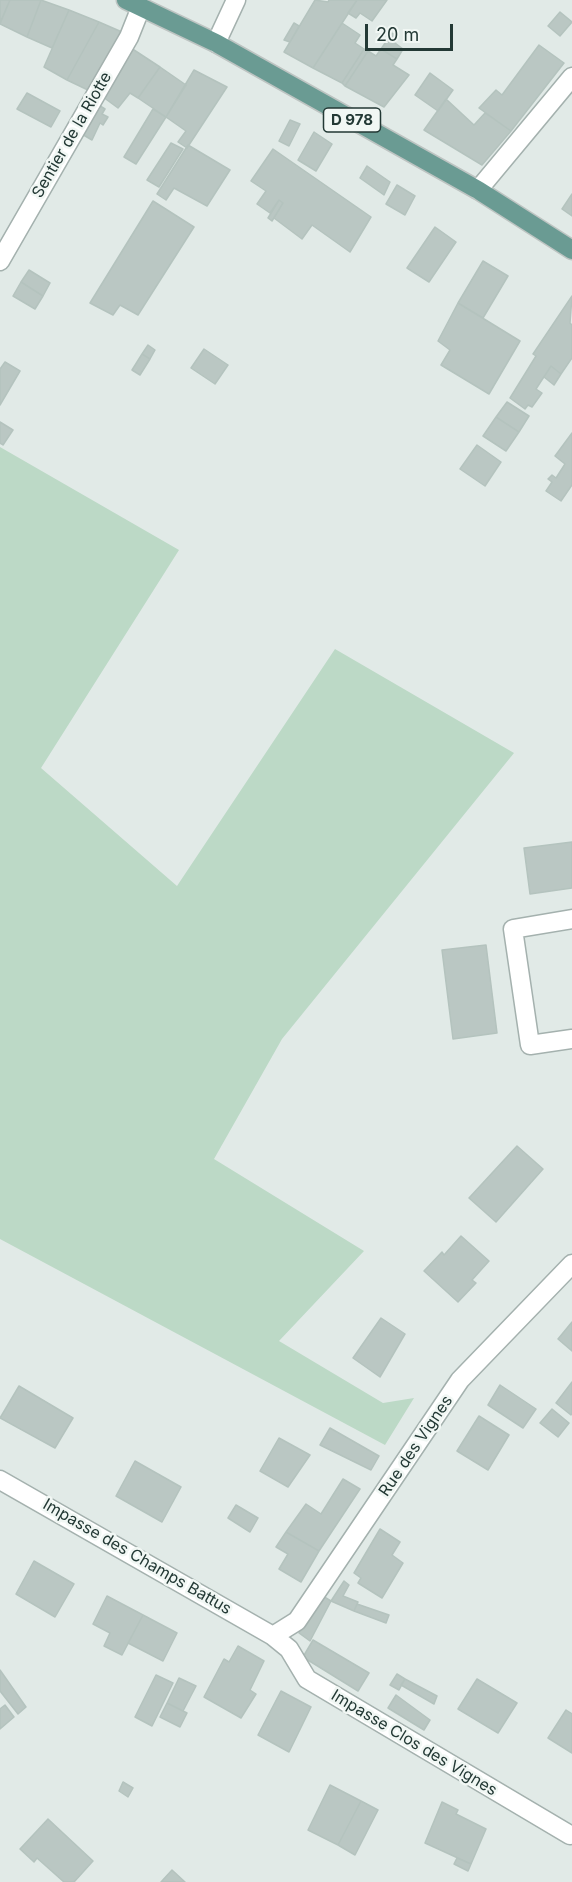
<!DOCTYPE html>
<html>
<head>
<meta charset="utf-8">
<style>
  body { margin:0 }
  #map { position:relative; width:572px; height:1882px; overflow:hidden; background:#e1eae7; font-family:Inter,sans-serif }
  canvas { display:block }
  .scale { position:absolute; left:365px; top:24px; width:88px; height:27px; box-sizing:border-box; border:3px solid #233935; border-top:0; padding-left:8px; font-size:18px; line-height:21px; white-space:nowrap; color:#233935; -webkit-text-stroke:4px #f1f7f4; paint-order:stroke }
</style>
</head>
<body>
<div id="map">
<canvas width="572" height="1882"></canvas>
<div class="scale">20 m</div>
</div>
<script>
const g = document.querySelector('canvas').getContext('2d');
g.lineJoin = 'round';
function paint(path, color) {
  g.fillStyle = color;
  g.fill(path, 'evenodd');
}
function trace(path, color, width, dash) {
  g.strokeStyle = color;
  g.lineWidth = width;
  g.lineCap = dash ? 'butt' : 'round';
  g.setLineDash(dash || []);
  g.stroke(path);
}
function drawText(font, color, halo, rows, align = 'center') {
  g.font = font + ' Inter,sans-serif';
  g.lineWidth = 5;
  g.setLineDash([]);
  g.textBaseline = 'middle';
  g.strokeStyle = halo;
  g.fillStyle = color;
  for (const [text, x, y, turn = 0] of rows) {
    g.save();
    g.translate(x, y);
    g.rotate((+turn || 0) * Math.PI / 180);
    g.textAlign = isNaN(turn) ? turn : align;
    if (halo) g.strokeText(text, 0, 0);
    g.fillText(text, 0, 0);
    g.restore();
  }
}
paint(new Path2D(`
  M 0,447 L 179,550 L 41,768 L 177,886 L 335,649 L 514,753 L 282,1039 L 214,1159 L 364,1251 L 279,1341 L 383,1403 L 414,1398 L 385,1445 L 0,1239 Z`), '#bcd9c6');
const building = new Path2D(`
  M 0,0 L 10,0 L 0,23 Z
  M 10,0 L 41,0 L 27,37 L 0,24 Z
  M 41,0 L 69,10 L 52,48 L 27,37 Z
  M 315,0 L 328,2 L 329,0 L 357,0 L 313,68 L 284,52 Z
  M 357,0 L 387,0 L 372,21 L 360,13 L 356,18 L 348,13 Z
  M 69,10 L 99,22 L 67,80 L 44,67 Z
  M 560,12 L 572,22 L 560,36 L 548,26 Z
  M 99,22 L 122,32 L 90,91 L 67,80 Z
  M 294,23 L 299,26 L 290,42 L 284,40 Z
  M 342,23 L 360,35 L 355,43 L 364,49 L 342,83 L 313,68 Z
  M 392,33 L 398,37 L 395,43 L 403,49 L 397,59 L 381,49 Z
  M 539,45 L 564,63 L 511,131 L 479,108 L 496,90 L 502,95 Z
  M 131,48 L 160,67 L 138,98 L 130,93 L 118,108 L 103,97 Z
  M 364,49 L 368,51 L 345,86 L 342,83 Z
  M 381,49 L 397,59 L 393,65 L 409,75 L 384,107 L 345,86 L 368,51 L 376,56 Z
  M 160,67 L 186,85 L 166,117 L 138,98 Z
  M 194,70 L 227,87 L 187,148 L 178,142 L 186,131 L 166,117 Z
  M 430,73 L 453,90 L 438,111 L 415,95 Z
  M 27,93 L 60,111 L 51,127 L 17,109 Z
  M 446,99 L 474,125 L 485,113 L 511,131 L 482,165 L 424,130 Z
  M 97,104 L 105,109 L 102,114 L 108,117 L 103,125 L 100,123 L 92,140 L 80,133 Z
  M 153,109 L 166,117 L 136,164 L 124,157 Z
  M 290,120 L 300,124 L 289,146 L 279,141 Z
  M 314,132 L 332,144 L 316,171 L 298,160 Z
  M 171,143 L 183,149 L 159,187 L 147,180 Z
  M 188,145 L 230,170 L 207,206 L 174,188 L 166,200 L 157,194 Z
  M 273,149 L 371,217 L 350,252 L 312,225 L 302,239 L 274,218 L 283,203 L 279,200 L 270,213 L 257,204 L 266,191 L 251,181 Z
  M 367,166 L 390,182 L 384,195 L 360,178 Z
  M 397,185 L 415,196 L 405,215 L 386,204 Z
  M 572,194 L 572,216 L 562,209 Z
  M 279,200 L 283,203 L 272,221 L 268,218 Z
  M 153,201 L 194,227 L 138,315 L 120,305 L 113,315 L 90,303 Z
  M 435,227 L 456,242 L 429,282 L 407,268 Z
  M 483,261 L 508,276 L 483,318 L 458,303 Z
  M 29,270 L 50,283 L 43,296 L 21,282 Z
  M 21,282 L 43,296 L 35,309 L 13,296 Z
  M 572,296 L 570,323 L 572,325 L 572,358 L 561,374 L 551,366 L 536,389 L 542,393 L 532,407 L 528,405 L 525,409 L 510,398 L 536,356 L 533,354 Z
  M 458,303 L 520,341 L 489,394 L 441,365 L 450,350 L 438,341 Z
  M 148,345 L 155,350 L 150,359 L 142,354 Z
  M 204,349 L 228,365 L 215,384 L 191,368 Z
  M 142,354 L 150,359 L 140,375 L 132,370 Z
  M 5,362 L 20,371 L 0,405 L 0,369 Z
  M 551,366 L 561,374 L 554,385 L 544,377 Z
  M 507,402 L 529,416 L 519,432 L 496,417 Z
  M 496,417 L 519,432 L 506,451 L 483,436 Z
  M 0,422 L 13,430 L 3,445 L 0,443 Z
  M 572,433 L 572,485 L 561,501 L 546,491 L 552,482 L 548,479 L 552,475 L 556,478 L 565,464 L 555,456 Z
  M 477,445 L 501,462 L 485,486 L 460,469 Z
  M 572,842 L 572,888 L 530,894 L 524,848 Z
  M 486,945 L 497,1033 L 453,1039 L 442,950 Z
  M 517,1146 L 543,1169 L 496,1222 L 469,1198 Z
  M 461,1236 L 489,1261 L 472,1280 L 476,1283 L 458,1302 L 424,1271 L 442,1252 L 444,1255 Z
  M 381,1318 L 405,1334 L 380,1377 L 353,1358 Z
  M 572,1322 L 572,1351 L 558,1339 Z
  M 572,1382 L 572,1413 L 571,1415 L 556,1403 Z
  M 500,1385 L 536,1409 L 523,1428 L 488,1405 Z
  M 19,1386 L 73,1418 L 55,1448 L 0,1418 Z
  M 552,1409 L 569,1423 L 558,1437 L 540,1423 Z
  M 479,1416 L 509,1435 L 488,1470 L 457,1451 Z
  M 330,1428 L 379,1456 L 371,1470 L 320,1445 Z
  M 279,1438 L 310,1455 L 288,1487 L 260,1471 Z
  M 135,1461 L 181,1487 L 162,1522 L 116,1496 Z
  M 343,1479 L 360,1489 L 319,1551 L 286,1532 L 306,1504 L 321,1514 Z
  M 236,1505 L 258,1518 L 250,1532 L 228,1518 Z
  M 380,1529 L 400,1542 L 392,1555 L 403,1563 L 382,1598 L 358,1583 L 361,1578 L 354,1573 Z
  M 286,1532 L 319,1551 L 301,1582 L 279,1569 L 288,1554 L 276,1547 Z
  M 34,1561 L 74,1584 L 55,1617 L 16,1594 Z
  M 344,1581 L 349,1585 L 343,1596 L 358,1602 L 354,1611 L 331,1601 Z
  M 321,1595 L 331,1601 L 310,1641 L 299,1633 Z
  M 107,1596 L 143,1615 L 122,1655 L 104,1646 L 110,1633 L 93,1624 Z
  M 357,1604 L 389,1615 L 386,1623 L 354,1611 Z
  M 143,1615 L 177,1633 L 163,1661 L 128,1643 Z
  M 313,1640 L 369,1673 L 358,1691 L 303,1657 Z
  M 238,1646 L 264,1661 L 250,1690 L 256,1694 L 241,1718 L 204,1697 L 224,1659 L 229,1662 Z
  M 0,1670 L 26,1707 L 18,1714 L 0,1691 Z
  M 397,1674 L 405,1679 L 399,1690 L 390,1685 Z
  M 156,1675 L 173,1683 L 152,1726 L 135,1717 Z
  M 179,1678 L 196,1686 L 183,1711 L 167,1703 Z
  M 405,1679 L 437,1696 L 434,1704 L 401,1685 Z
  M 477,1679 L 517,1703 L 498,1733 L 458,1709 Z
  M 281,1691 L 311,1707 L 289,1752 L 258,1735 Z
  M 396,1695 L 430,1720 L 424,1730 L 388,1708 Z
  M 167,1703 L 187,1713 L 180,1727 L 160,1717 Z
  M 5,1705 L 14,1717 L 0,1729 L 0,1709 Z
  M 566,1710 L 572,1714 L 572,1753 L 548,1738 Z
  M 123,1782 L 133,1788 L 128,1797 L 119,1791 Z
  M 330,1785 L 361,1801 L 338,1845 L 308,1830 Z
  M 361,1801 L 378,1810 L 355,1855 L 338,1845 Z
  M 442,1802 L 458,1810 L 456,1814 L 486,1829 L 471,1864 L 425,1843 Z
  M 48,1819 L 93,1861 L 74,1882 L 64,1882 L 37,1858 L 34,1862 L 20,1849 Z
  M 457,1858 L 471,1864 L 468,1871 L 454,1864 Z
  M 172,1870 L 185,1882 L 161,1882 Z`);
paint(building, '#bac7c3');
trace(building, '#b4c3be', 1.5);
const minor = new Path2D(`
  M 216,43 L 236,0
  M 478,190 L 572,77
  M 0,261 L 129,37 L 141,7
  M 572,919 L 513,929 L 530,1045 L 572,1039
  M 0,1480 L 273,1636 L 289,1649 L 307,1679 L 570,1835
  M 273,1636 L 297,1621 L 460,1380 L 572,1264`);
const major = new Path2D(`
  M 126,0 L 216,43 L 478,190 L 572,250`);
trace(minor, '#a4b1ae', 21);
trace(major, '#bdc4c2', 21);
trace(minor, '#fff', 18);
trace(major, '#6a9b93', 18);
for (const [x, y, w] of [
  [352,120,57]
]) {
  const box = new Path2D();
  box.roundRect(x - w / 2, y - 12, w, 24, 4.5);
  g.fillStyle = '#f1f7f4';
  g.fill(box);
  trace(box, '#233935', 1.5);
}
drawText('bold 15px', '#233935', null, [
  ["D 978",352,120]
]);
drawText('16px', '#233935', '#f1f7f4', [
  ["Sentier de la Riotte",72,135,-60],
  ["Rue des Vignes",416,1446,-56],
  ["Impasse des Champs Battus",137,1557,30],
  ["Impasse Clos des Vignes",414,1743,31]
]);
</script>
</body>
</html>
